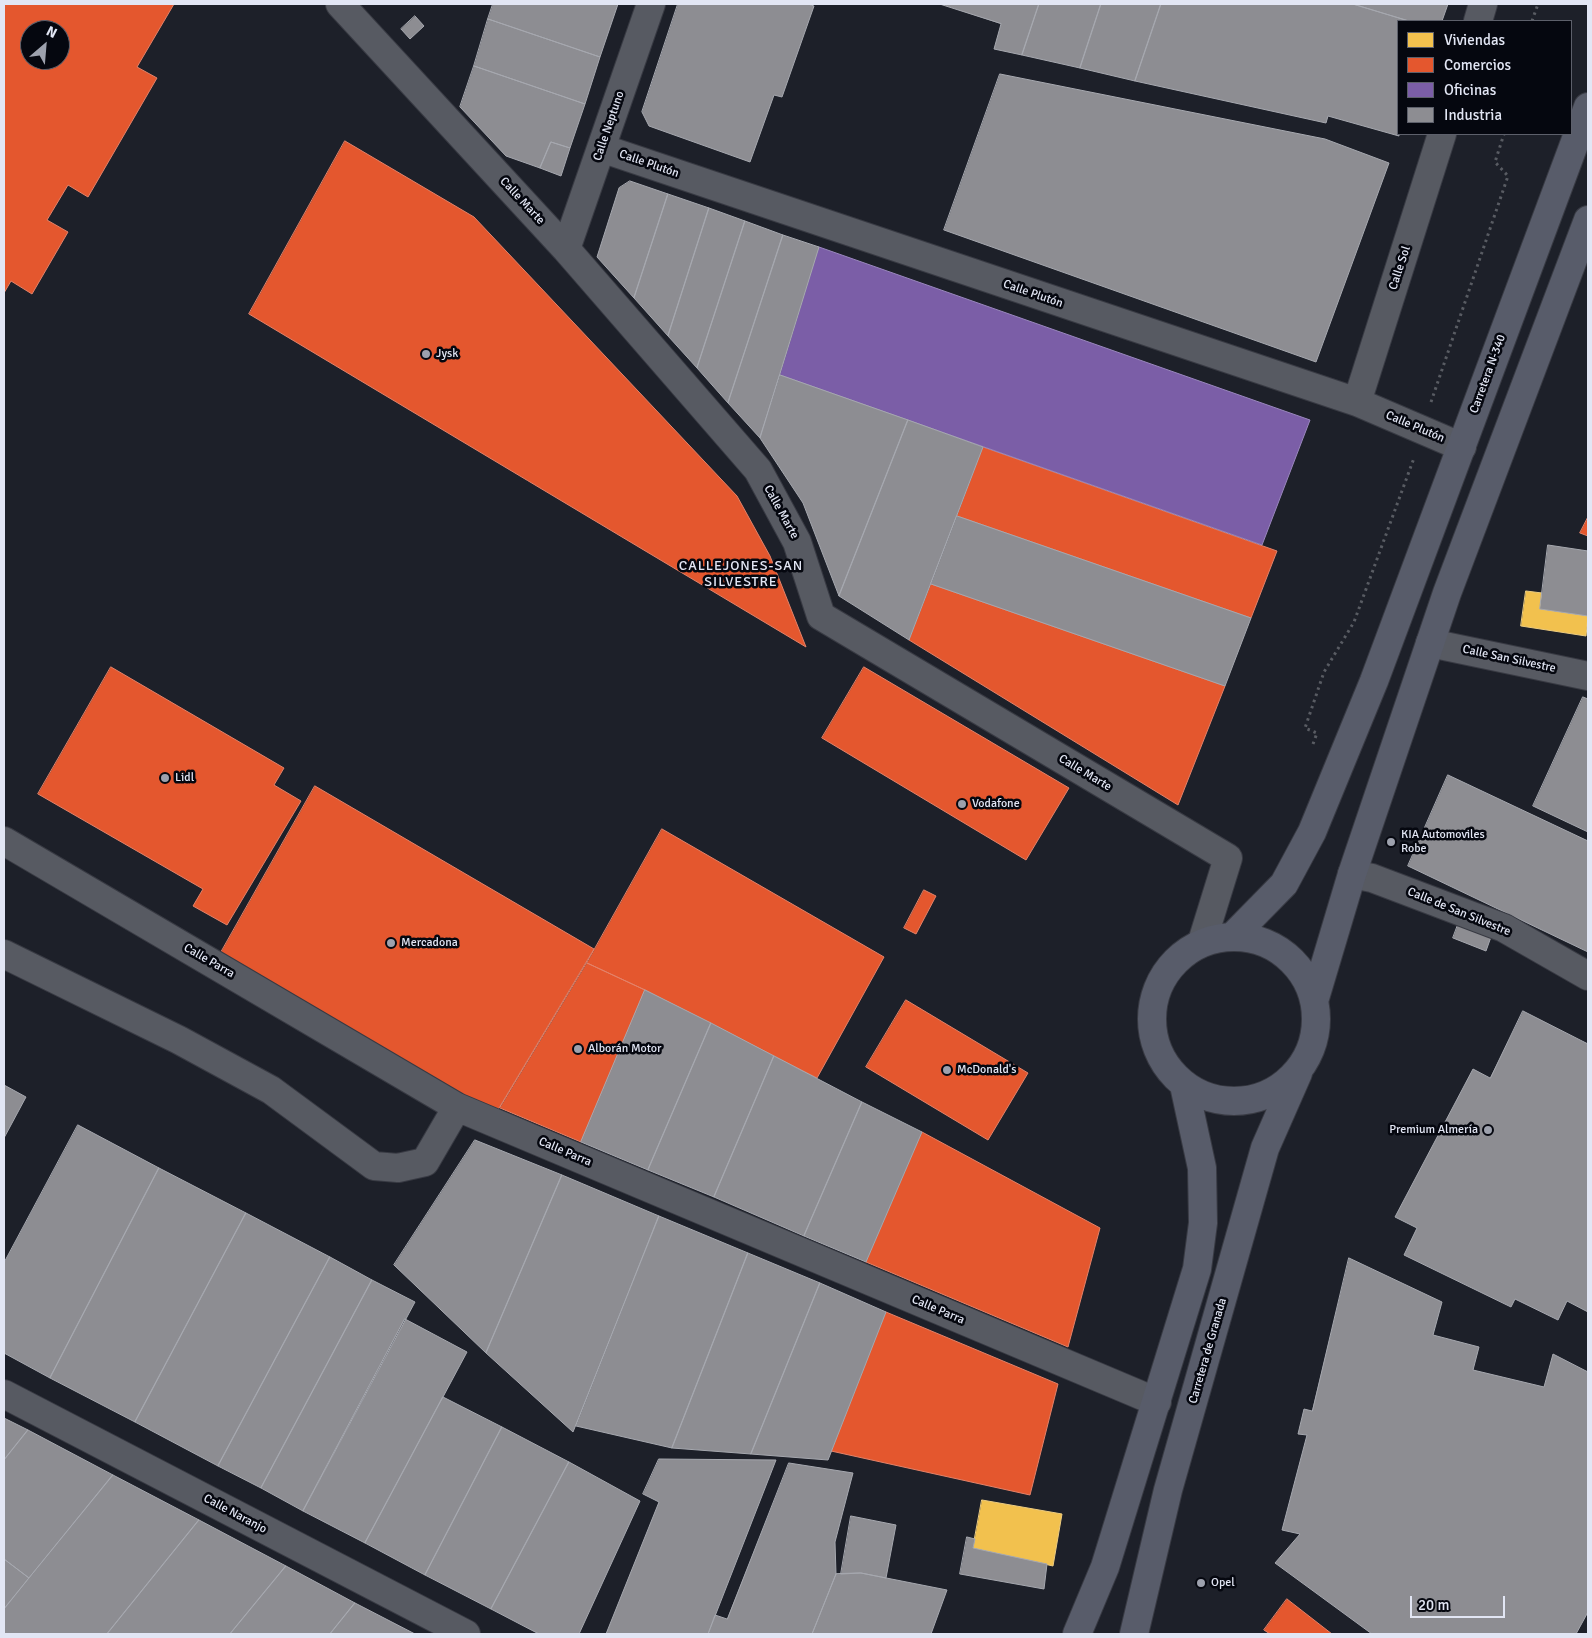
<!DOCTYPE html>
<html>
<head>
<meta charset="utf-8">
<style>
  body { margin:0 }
  #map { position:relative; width:1592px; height:1638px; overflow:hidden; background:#1d2029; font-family:Signika,sans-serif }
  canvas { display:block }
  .frame { position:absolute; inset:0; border:5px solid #e2e6f4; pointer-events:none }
  .legend { position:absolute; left:1397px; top:20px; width:175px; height:115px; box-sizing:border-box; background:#05070f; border:1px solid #5d606b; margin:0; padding:6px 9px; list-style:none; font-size:15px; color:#e2e6f4 }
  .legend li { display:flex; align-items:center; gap:10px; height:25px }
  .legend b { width:25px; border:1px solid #5d606b }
  .north { position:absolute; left:20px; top:20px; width:50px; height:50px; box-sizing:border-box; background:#05070f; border:1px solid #5d606b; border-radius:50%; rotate:27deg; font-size:14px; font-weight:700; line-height:20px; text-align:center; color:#e2e6f4 }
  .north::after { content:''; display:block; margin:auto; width:18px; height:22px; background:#9da1ad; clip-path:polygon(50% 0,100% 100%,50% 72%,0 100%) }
  .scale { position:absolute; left:1410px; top:1596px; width:95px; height:22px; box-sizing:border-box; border:2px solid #e2e6f4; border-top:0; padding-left:6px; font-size:15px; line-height:18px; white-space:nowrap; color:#e2e6f4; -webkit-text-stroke:4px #05070f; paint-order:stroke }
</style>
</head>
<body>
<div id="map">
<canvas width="1592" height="1638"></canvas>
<div class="frame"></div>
<ul class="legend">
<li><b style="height:14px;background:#f2c14e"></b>Viviendas</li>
<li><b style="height:14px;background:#e4572e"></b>Comercios</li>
<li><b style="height:14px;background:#7b5ea7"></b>Oficinas</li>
<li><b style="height:14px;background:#8d8d92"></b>Industria</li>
</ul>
<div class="north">N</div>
<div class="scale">20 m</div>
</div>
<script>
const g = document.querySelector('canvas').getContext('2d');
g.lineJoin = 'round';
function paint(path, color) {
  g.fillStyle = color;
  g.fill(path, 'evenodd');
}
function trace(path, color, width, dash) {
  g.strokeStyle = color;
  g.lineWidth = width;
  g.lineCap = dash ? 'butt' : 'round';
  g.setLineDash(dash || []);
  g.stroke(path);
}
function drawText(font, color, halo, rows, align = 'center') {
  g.font = font + ' Signika,sans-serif';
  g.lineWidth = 5;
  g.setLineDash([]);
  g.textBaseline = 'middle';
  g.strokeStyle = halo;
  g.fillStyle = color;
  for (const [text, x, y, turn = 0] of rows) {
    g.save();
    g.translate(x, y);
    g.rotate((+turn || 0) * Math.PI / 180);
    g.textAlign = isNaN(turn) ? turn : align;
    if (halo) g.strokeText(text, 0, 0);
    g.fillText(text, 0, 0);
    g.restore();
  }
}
const homes = new Path2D(`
  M 1526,591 L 1542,593 L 1540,609 L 1588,616 L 1586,636 L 1521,626 Z
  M 982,1500 L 1062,1514 L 1053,1566 L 973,1548 Z`);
paint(homes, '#f2c14e');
trace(homes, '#edcc80', 1);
const shops = new Path2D(`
  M 4,4 L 174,4 L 137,67 L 157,78 L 88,197 L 68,185 L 47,220 L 68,232 L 32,294 L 11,281 L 4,293 ZM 30,30 L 60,30 L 60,60 L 30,60 Z
  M 345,141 L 474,217 L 737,496 L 770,556 L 806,647 L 249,314 Z
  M 983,447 L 1277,551 L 1251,618 L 957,516 Z
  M 1588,517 L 1588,536 L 1580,533 Z
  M 931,584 L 1225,686 L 1178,805 L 909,640 Z
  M 111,667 L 284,768 L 274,785 L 301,801 L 227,925 L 193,906 L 203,889 L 38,794 Z
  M 864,667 L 1069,788 L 1026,860 L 822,738 Z
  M 315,786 L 594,949 L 496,1113 L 219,956 Z
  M 662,829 L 884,957 L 817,1078 L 645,990 L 587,963 Z
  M 924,890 L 936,896 L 916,934 L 904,928 Z
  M 587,963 L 645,990 L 581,1142 L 500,1108 Z
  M 906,1000 L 1028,1073 L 988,1140 L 866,1067 Z
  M 922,1132 L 1100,1228 L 1068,1347 L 866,1262 Z
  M 886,1312 L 1058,1384 L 1030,1495 L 831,1451 Z
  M 1287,1599 L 1332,1634 L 1270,1634 L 1264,1630 Z`);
paint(shops, '#e4572e');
trace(shops, '#e38269', 1);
const offices = new Path2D(`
  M 819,247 L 1310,420 L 1262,545 L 780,375 Z`);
paint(offices, '#7b5ea7');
trace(offices, '#9a87be', 1);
const industry = new Path2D(`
  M 493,4 L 618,4 L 600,57 L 488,19 Z
  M 678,4 L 808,4 L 814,6 L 782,97 L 774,95 L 750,162 L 649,126 L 642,112 Z
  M 940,4 L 1039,4 L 1022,55 L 994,49 L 1001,24 Z
  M 1039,4 L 1101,4 L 1080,68 L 1022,55 Z
  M 1101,4 L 1161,4 L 1135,81 L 1080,68 Z
  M 1161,4 L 1353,4 L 1409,21 L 1398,21 L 1399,136 L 1328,116 L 1326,123 L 1135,81 Z
  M 1353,4 L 1448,4 L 1442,21 L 1409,21 Z
  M 415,16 L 424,26 L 410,39 L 401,29 Z
  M 488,19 L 600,57 L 585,104 L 474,66 Z
  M 474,66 L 585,104 L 570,148 L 551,142 L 540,168 L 506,156 L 460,107 Z
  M 1000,74 L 1325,139 L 1389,163 L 1316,362 L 944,230 Z
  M 551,142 L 570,148 L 561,176 L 540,168 Z
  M 630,181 L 668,194 L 634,298 L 597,257 L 619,188 Z
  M 668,194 L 709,208 L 668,336 L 634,298 Z
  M 709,208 L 745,221 L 697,368 L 668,336 Z
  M 745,221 L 783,235 L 728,403 L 697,368 Z
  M 783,235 L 819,247 L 760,438 L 728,403 Z
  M 780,375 L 908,420 L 839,596 L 803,503 L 760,438 Z
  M 908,420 L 983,447 L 909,640 L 839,596 Z
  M 957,516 L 1251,618 L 1225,686 L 931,584 Z
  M 1548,545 L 1588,551 L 1588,616 L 1540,609 Z
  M 1583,697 L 1588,699 L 1588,832 L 1533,806 Z
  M 1448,775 L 1588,841 L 1588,952 L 1408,866 Z
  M 1459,922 L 1492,934 L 1486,951 L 1453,938 Z
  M 645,990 L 711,1023 L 648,1170 L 581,1142 Z
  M 1523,1011 L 1588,1044 L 1588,1312 L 1567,1301 L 1558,1320 L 1515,1299 L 1511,1307 L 1404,1255 L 1417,1228 L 1395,1217 L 1473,1069 L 1490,1078 Z
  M 711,1023 L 774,1056 L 714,1197 L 648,1170 Z
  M 774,1056 L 862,1102 L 804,1236 L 714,1197 Z
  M 4,1085 L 26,1097 L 4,1138 Z
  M 862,1102 L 922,1132 L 866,1262 L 804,1236 Z
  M 78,1125 L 159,1168 L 50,1378 L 4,1353 L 4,1263 Z
  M 475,1140 L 562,1175 L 486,1353 L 394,1265 Z
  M 159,1168 L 246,1213 L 135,1422 L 50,1378 Z
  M 562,1175 L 659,1216 L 573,1432 L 486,1353 Z
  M 246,1213 L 330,1257 L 218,1466 L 135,1422 Z
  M 659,1216 L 748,1253 L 672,1448 L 576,1426 Z
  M 748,1253 L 820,1283 L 751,1454 L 672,1448 Z
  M 330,1257 L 372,1280 L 261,1488 L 218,1466 Z
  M 1349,1258 L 1442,1302 L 1433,1335 L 1479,1347 L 1473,1370 L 1544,1387 L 1553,1354 L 1588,1372 L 1588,1612 L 1576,1634 L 1372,1634 L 1275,1563 L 1300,1534 L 1282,1530 L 1307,1435 L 1298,1434 L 1304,1409 L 1312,1411 Z
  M 372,1280 L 415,1302 L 303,1511 L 261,1488 Z
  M 820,1283 L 886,1312 L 828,1460 L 751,1454 Z
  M 405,1319 L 467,1352 L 365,1543 L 303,1511 Z
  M 443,1397 L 502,1427 L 425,1575 L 365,1543 Z
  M 4,1418 L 28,1430 L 4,1460 Z
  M 502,1427 L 569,1462 L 491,1609 L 425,1575 Z
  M 28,1430 L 113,1475 L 29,1578 L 4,1559 L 4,1460 Z
  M 659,1459 L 776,1460 L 708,1634 L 606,1634 L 659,1502 L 643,1494 Z
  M 569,1462 L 640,1501 L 579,1634 L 539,1634 L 491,1609 Z
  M 789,1463 L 853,1473 L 835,1542 L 836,1574 L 812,1634 L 708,1634 L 715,1615 L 727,1619 Z
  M 113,1475 L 199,1520 L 107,1634 L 4,1634 L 4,1609 Z
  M 851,1516 L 896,1525 L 886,1578 L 861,1573 L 841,1574 Z
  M 199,1520 L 286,1566 L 230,1634 L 107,1634 Z
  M 967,1537 L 975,1539 L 973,1548 L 1047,1564 L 1044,1589 L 960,1574 Z
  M 4,1559 L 29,1578 L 4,1609 Z
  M 286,1566 L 355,1603 L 330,1634 L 230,1634 Z
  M 861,1573 L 947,1590 L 931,1634 L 812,1634 L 836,1574 Z
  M 355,1603 L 415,1634 L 330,1634 Z`);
paint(industry, '#8d8d92');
trace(industry, '#a6a8af', 1);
const minor = new Path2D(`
  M 340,4 L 566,249 L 758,470 L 797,542 L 821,616 L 1228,858 L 1202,942
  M 1478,21 L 1483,4
  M 601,148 L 1357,402 L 1462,447
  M 566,249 L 651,4
  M 1357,402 L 1442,134
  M 1430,643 L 1588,676
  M 4,841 L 457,1107 L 1157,1402
  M 1352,874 L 1372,878 L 1504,928 L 1588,976
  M 4,954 L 179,1040 L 271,1090 L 374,1166 L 398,1168 L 425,1162 L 457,1107
  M 4,1394 L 466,1634`);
const highway = new Path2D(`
  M 1233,936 L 1284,884 L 1312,832 L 1374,681 L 1588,107
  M1152 1019a82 82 0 1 1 164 0a82 82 0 1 1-164 0Z
  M 1315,998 L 1352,874 L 1447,593 L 1588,220
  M 1077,1634 L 1105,1567 L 1197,1269 L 1203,1223 L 1202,1168 L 1184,1085
  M 1134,1634 L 1168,1490 L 1265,1148 L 1298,1073`);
trace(minor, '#383a43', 30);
trace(highway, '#383a43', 30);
trace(new Path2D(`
  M 1532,21 L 1538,4
  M 1431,402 L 1508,176 L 1495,162 L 1504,134
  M 1313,744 L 1317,733 L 1305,728 L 1324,672 L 1354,622 L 1414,458`), '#595c63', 3, [2.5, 4]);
trace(minor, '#575a62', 28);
trace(highway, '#585c6a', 28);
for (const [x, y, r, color] of [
  [426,354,5,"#9da1ad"],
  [165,778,5,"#9da1ad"],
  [962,804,5,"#9da1ad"],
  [1391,842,5,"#9da1ad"],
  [391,943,5,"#9da1ad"],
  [578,1049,5,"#9da1ad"],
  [947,1070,5,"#9da1ad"],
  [1488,1130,5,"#9da1ad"],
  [1201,1583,5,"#9da1ad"]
]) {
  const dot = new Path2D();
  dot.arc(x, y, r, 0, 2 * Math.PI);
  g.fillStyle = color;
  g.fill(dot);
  trace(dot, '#05070f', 2);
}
drawText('12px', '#e2e6f4', '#05070f', [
  ["Calle Neptuno",609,126,-71],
  ["Calle Plutón",649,164,19],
  ["Calle Marte",522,201,47],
  ["Calle Sol",1400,268,-72],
  ["Calle Plutón",1033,294,19],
  ["Carretera N-340",1488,374,-70],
  ["Calle Plutón",1415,427,23],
  ["Calle Marte",781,512,61],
  ["Calle San Silvestre",1509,659,12],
  ["Calle Marte",1085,773,31],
  ["Calle de San Silvestre",1459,912,22],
  ["Calle Parra",209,961,30],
  ["Calle Parra",565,1152,23],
  ["Calle Parra",938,1310,23],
  ["Carretera de Granada",1208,1351,-74],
  ["Calle Naranjo",235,1514,28]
]);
drawText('12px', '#e2e6f4', '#05070f', [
  ["Jysk",436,354],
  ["Lidl",175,778],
  ["Vodafone",972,804],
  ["KIA Automoviles",1401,835],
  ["Robe",1401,849],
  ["Mercadona",401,943],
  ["Alborán Motor",588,1049],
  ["McDonald's",957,1070],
  ["Premium Almería",1478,1130,"right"],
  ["Opel",1211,1583]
], 'left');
g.letterSpacing = '1px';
drawText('14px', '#e2e6f4', '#05070f', [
  ["CALLEJONES-SAN",741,566],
  ["SILVESTRE",741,582]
]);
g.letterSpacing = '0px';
</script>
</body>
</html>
